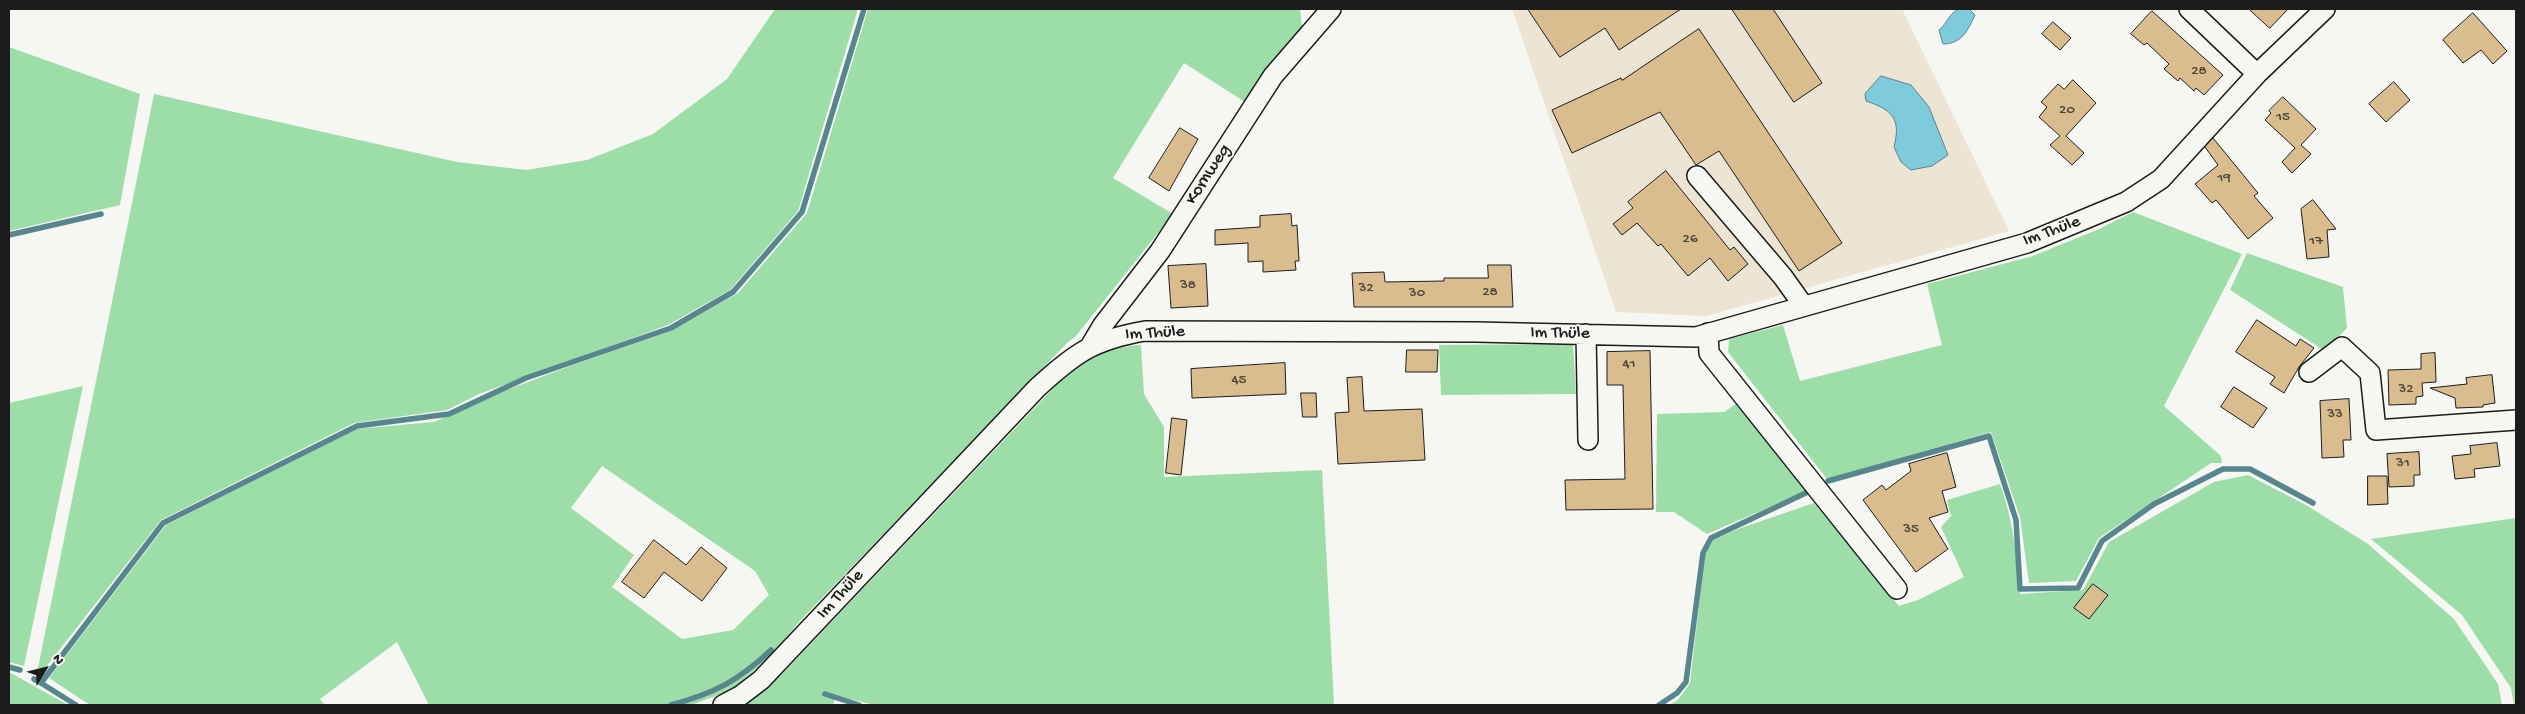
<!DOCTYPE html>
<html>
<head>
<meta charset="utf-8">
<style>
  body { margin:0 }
  #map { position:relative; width:2525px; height:714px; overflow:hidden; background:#f6f6f2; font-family:"Gochi Hand",sans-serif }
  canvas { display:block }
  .frame { position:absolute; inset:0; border:10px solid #1c1c1c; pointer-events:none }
  .north { position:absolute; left:20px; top:644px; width:50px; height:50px; -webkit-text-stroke:4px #f6f6f2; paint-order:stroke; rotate:54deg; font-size:14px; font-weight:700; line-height:20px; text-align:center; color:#1c1c1c }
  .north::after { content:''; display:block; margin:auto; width:18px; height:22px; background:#1c1c1c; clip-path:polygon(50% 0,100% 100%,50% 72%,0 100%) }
</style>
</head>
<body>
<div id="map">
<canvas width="2525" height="714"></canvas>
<div class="frame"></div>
<div class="north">N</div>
</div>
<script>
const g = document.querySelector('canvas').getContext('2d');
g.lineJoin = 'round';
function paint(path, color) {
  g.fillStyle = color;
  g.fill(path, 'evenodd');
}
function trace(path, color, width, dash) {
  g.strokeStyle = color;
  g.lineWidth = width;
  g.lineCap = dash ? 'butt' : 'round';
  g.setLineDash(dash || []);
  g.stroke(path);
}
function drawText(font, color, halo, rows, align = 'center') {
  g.font = font + ' "Gochi Hand",sans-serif';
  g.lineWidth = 4;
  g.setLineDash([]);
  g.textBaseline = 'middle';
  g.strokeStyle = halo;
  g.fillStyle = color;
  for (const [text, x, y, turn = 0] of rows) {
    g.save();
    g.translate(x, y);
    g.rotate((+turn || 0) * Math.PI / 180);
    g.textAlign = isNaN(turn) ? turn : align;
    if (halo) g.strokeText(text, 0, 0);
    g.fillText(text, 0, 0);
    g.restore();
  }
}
paint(new Path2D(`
  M 1512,9 L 1902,9 L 2009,231 L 1706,316 L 1616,312 Z`), '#ede5d4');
paint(new Path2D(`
  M 775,9 L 858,9 L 798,211 L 730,290 L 668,325 L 479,394 L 447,410 L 354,423 L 161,520 L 42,672 L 38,668 L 154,94 L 457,162 L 526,170 L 587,160 L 653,134 L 727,79 Z
  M 868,9 L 1300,9 L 1302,27 L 1245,102 L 1184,63 L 1113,178 L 1173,214 L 1076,336 L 1067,343 L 799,622 L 768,659 L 731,690 L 694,704 L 429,705 L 397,642 L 320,699 L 325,705 L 90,705 L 49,678 L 166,525 L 176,520 L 356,429 L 434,422 L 483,399 L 573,365 L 673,330 L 738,293 L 807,213 ZM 602,466 L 755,571 L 769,595 L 733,630 L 682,639 L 612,587 L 634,555 L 571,508 Z
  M 9,47 L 140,94 L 120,205 L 9,231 Z
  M 2133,212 L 2242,254 L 2164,406 L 2221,456 L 2222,463 L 2211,463 L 2099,538 L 2076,581 L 2029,583 L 2020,517 L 1991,432 L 1827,479 L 1728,352 L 1729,339 L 1783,325 L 1800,381 L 1942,345 L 1927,284 L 2033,256 L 2099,229 Z
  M 2247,253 L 2343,287 L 2347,328 L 2325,351 L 2230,290 Z
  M 1573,344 L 1576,394 L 1441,395 L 1439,345 Z
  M 1141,345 L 1144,394 L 1164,427 L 1164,477 L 1322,470 L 1334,705 L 875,705 L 836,696 L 833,705 L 738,705 L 757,694 L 783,673 L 1062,379 C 1091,356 1103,348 1141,345 Z
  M 83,386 L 24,666 L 9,662 L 9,403 Z
  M 1740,401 L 1809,490 L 1707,534 L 1674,512 L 1656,512 L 1657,414 L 1724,412 Z
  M 2248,475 L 2306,505 L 2368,544 L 2454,619 L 2498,684 L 2502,705 L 1669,705 L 1678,700 L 1690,683 L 1705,554 L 1713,540 L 1738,529 L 1814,503 L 1899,606 L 1918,600 L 1964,577 L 1941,527 L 1951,516 L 1947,500 L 2000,484 C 2013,520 2017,556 2020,594 L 2083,590 L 2109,542 L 2214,482 Z
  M 2516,518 L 2516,705 L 2514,705 L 2511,688 L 2462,615 L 2371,539 Z
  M 9,672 L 68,705 L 9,705 Z`), '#9ddea8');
const water = new Path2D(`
  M 1959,9 L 1969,9 L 1975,15 C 1968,30 1962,44 1943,44 L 1939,30 C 1948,23 1948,14 1959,9 Z
  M 1881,76 L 1911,85 L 1929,107 L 1948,155 L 1932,166 L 1911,170 L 1901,162 L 1894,147 C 1901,119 1893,110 1866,101 L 1865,94 Z`);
paint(water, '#7eccdb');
trace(water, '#57868f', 1);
trace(new Path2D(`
  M 9,235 L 101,214
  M 1828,481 L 1989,436 L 2016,520 L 2020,589 L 2078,588 L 2102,541 L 2154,504 L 2223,469 L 2250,469 L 2313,503
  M 9,667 L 20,670
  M 34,679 L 41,683 L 163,523 L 357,426 L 449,414 L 526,378 L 671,328 L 733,292 L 802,212 L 864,9
  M 41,683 L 76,705
  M 825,694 L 859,705
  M 671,705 C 715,693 738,681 771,650
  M 1659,705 L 1677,693 L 1686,682 L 1703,553 L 1711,538 L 1810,491`), '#57868f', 5.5);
const building = new Path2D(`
  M 1528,9 L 1681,9 L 1619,50 L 1605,28 L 1560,57 Z
  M 1732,9 L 1773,9 L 1822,83 L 1794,102 Z
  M 2249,9 L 2288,9 L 2270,28 Z
  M 2152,11 L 2223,75 L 2204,95 L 2196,88 L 2194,91 L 2180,78 L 2178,81 L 2164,69 L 2169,64 L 2147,43 L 2144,45 L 2131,34 Z
  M 2473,13 L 2507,51 L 2493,64 L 2481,50 L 2463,63 L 2443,40 Z
  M 2053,22 L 2071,38 L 2060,50 L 2042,34 Z
  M 1699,29 L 1842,243 L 1799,271 L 1719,151 L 1696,165 L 1660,112 L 1572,153 L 1552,110 L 1621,78 L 1622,80 Z
  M 2073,80 L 2096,103 L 2066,136 L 2084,153 L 2072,165 L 2050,145 L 2060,136 L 2039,117 L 2047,107 L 2041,102 L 2058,84 L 2064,89 Z
  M 2394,82 L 2410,100 L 2386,122 L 2369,104 Z
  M 2283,97 L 2316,129 L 2301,145 L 2311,154 L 2292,173 L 2282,162 L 2295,148 L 2265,120 L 2271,113 L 2269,111 Z
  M 1180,128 L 1198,139 L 1169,191 L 1149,178 Z
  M 2213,138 L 2258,193 L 2254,196 L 2273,218 L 2248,239 L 2216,200 L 2212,203 L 2195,184 L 2218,165 L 2205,147 Z
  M 1666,171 L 1730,250 L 1734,247 L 1748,264 L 1728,281 L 1710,258 L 1688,276 L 1661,244 L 1658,246 L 1637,223 L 1622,235 L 1613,224 L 1633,208 L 1628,202 Z
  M 2313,200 L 2336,229 L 2327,230 L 2329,257 L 2307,259 L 2301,209 Z
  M 1291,214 L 1292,226 L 1297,225 L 1299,261 L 1295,261 L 1296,270 L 1263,272 L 1263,261 L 1248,262 L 1248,243 L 1215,245 L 1215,230 L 1260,227 L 1260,216 Z
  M 1206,264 L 1208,306 L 1171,308 L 1168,266 Z
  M 1488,265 L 1511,265 L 1513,307 L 1354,307 L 1352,273 L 1384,272 L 1385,282 L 1444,281 L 1444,278 L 1488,278 Z
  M 2257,320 L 2296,346 L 2300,339 L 2314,348 L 2299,367 L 2284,393 L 2270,384 L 2275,377 L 2236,352 Z
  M 1407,350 L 1438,350 L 1437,372 L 1406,372 Z
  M 1650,351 L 1653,509 L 1566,510 L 1565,480 L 1625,479 L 1623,385 L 1607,385 L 1607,352 Z
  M 2435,353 L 2436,382 L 2422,383 L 2423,396 L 2416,397 L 2416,404 L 2389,405 L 2388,370 L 2421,369 L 2421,354 Z
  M 1285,363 L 1286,394 L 1192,398 L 1191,369 Z
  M 2492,375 L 2495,403 L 2483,405 L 2483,407 L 2456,408 L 2455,398 L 2430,388 L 2467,384 L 2466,378 Z
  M 1362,377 L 1364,411 L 1422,409 L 1425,460 L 1338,464 L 1335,413 L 1349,412 L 1347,378 Z
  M 2234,387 L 2267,408 L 2253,428 L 2221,407 Z
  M 1301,393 L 1316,393 L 1317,417 L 1303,417 Z
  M 2349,399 L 2351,440 L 2343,440 L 2344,457 L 2322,458 L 2320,401 Z
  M 1172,418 L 1187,420 L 1181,475 L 1166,473 Z
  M 2497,443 L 2500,466 L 2474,469 L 2475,477 L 2455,479 L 2452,456 L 2471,454 L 2470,446 Z
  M 2419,452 L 2420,475 L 2414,475 L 2414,486 L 2389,487 L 2387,454 Z
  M 1947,453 L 1956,487 L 1942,491 L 1948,512 L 1929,518 L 1948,549 L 1916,572 L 1863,500 L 1882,485 L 1886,490 L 1911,471 L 1909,464 Z
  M 2368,476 L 2387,476 L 2388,504 L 2368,505 Z
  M 654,540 L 686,565 L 701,547 L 727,568 L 702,601 L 664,572 L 644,598 L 622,582 Z
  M 2093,584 L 2108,595 L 2089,619 L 2074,608 Z`);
paint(building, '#d9bd8e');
trace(building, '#1c1c1c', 1);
const minor = new Path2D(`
  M 2189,9 L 2257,74
  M 1697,176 L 1783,277 L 1803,305
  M 1708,333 L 1709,353 L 1897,589
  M 1586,334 L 1588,440
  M 1091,345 L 1103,325 L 1160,251 L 1273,76 L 1331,9
  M 2309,372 L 2342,347 L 2370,373 L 2376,430 L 2516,420
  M 723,705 L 740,696 L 761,680 L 1037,388 C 1075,353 1093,340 1145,331 L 1476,332 L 1696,337 L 2027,243 L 2126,202 L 2161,179 L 2257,74 L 2325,9`);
trace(minor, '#1c1c1c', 22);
trace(minor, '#f6f6f2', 19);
drawText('15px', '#4b4438', null, [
  ["28",2199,72],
  ["20",2067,111],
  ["15",2283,118],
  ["19",2224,179],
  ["26",1690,240],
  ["17",2316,242],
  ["38",1188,286],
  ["32",1366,289],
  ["28",1490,293],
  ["30",1417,294],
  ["41",1629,365],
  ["45",1239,381],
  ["32",2406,390],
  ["33",2335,415],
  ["31",2403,464],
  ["35",1911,530]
]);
drawText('18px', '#1c1c1c', '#f6f6f2', [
  ["Kornweg",1209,175,-57],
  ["Im Thüle",2052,232,-20],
  ["Im Thüle",1155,334,-3],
  ["Im Thüle",1560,334,1],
  ["Im Thüle",841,595,-47]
]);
</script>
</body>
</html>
